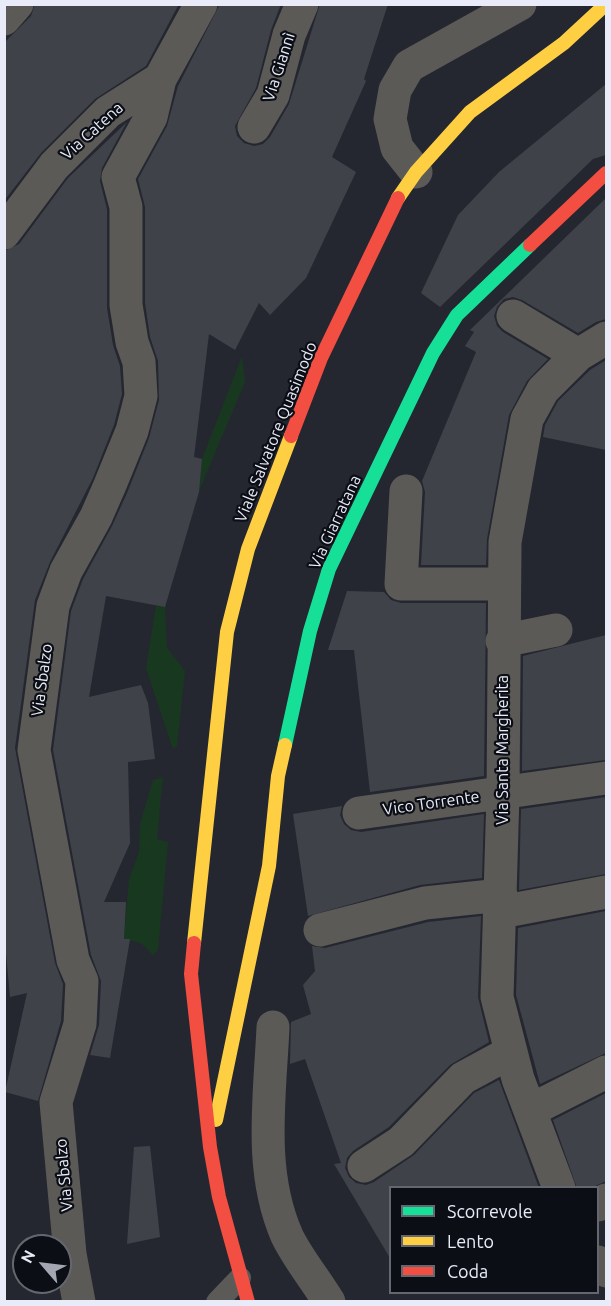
<!DOCTYPE html>
<html>
<head>
<meta charset="utf-8">
<style>
  body { margin:0 }
  #map { position:relative; width:611px; height:1306px; overflow:hidden; background:#252730; font-family:Ubuntu,sans-serif }
  canvas { display:block }
  .frame { position:absolute; inset:0; border:6px solid #e9ecf8; pointer-events:none }
  .legend { position:absolute; left:389px; top:1186px; width:210px; height:108px; box-sizing:border-box; background:#0c0e15; border:2px solid #646770; margin:0; padding:8px 10px; list-style:none; font-size:18px; color:#e9ecf8 }
  .legend li { display:flex; align-items:center; gap:12px; height:30px }
  .legend b { width:30px; border:2px solid #646770 }
  .north { position:absolute; left:12px; top:1234px; width:60px; height:60px; box-sizing:border-box; background:#0c0e15; border:2px solid #646770; border-radius:50%; rotate:298deg; font-size:16px; font-weight:700; line-height:24px; text-align:center; color:#e9ecf8 }
  .north::after { content:''; display:block; margin:auto; width:21px; height:27px; background:#a4a7b2; clip-path:polygon(50% 0,100% 100%,50% 72%,0 100%) }
</style>
</head>
<body>
<div id="map">
<canvas width="611" height="1306"></canvas>
<div class="frame"></div>
<ul class="legend">
<li><b style="height:8px;background:#16e098"></b>Scorrevole</li>
<li><b style="height:8px;background:#ffcf43"></b>Lento</li>
<li><b style="height:8px;background:#f24e42"></b>Coda</li>
</ul>
<div class="north">N</div>
</div>
<script>
const g = document.querySelector('canvas').getContext('2d');
g.lineJoin = 'round';
function paint(path, color) {
  g.fillStyle = color;
  g.fill(path, 'evenodd');
}
function trace(path, color, width, dash) {
  g.strokeStyle = color;
  g.lineWidth = width;
  g.lineCap = dash ? 'butt' : 'round';
  g.setLineDash(dash || []);
  g.stroke(path);
}
function drawText(font, color, halo, rows, align = 'center') {
  g.font = font + ' Ubuntu,sans-serif';
  g.lineWidth = 4.5;
  g.setLineDash([]);
  g.textBaseline = 'middle';
  g.strokeStyle = halo;
  g.fillStyle = color;
  for (const [text, x, y, turn = 0] of rows) {
    g.save();
    g.translate(x, y);
    g.rotate((+turn || 0) * Math.PI / 180);
    g.textAlign = isNaN(turn) ? turn : align;
    if (halo) g.strokeText(text, 0, 0);
    g.fillText(text, 0, 0);
    g.restore();
  }
}
paint(new Path2D(`
  M 242,356 L 245,382 L 199,491 L 202,459 Z
  M 156,605 L 165,607 L 167,648 L 185,671 L 177,746 L 173,749 L 146,668 Z
  M 163,777 L 157,839 L 168,842 L 158,950 L 153,955 L 141,943 L 124,939 L 129,879 L 139,852 L 140,824 L 153,780 Z`), '#193820');
paint(new Path2D(`
  M 35,4 L 179,4 L 146,66 L 95,99 L 41,153 L 4,201 L 4,43 L 31,16 Z
  M 220,4 L 281,4 L 271,30 L 256,88 L 235,126 L 237,136 L 244,143 L 254,146 L 263,144 L 270,137 L 289,104 L 320,4 L 388,4 L 364,79 L 366,81 L 332,157 L 356,172 L 306,278 L 270,315 L 259,303 L 235,350 L 209,334 L 194,457 L 202,459 L 199,492 L 165,607 L 106,596 L 89,697 L 141,685 L 148,703 L 155,759 L 128,762 L 130,843 L 104,902 L 126,902 L 124,939 L 130,939 L 110,1058 L 90,1055 L 99,1025 L 101,981 L 91,955 L 53,750 L 71,611 L 83,579 L 112,526 L 127,493 L 149,438 L 159,400 L 158,361 L 150,337 L 145,303 L 145,207 L 138,179 L 167,126 L 178,86 Z
  M 606,84 L 606,155 L 593,159 L 440,307 L 421,293 L 458,215 L 499,172 Z
  M 127,122 L 102,168 L 100,181 L 107,209 L 107,308 L 113,345 L 120,366 L 122,394 L 114,425 L 93,478 L 50,562 L 35,600 L 15,748 L 55,963 L 63,984 L 61,1021 L 38,1101 L 5,1092 L 27,993 L 10,997 L 4,932 L 4,251 L 19,244 L 68,178 Z
  M 606,198 L 606,319 L 596,322 L 578,333 L 522,300 L 513,297 L 504,299 L 497,307 L 494,316 L 497,326 L 503,332 L 548,359 L 527,381 L 509,415 L 487,539 L 486,565 L 421,565 L 425,492 L 422,481 L 476,352 L 465,346 L 474,332 L 470,330 Z
  M 606,360 L 606,450 L 543,437 L 545,425 L 558,401 L 590,370 Z
  M 347,591 L 384,592 L 391,600 L 401,603 L 486,603 L 484,776 L 370,792 L 354,650 L 328,650 Z
  M 606,635 L 606,760 L 522,771 L 523,656 Z
  M 606,797 L 606,874 L 519,890 L 521,809 Z
  M 342,806 L 340,815 L 344,824 L 351,830 L 361,832 L 484,814 L 482,878 L 420,885 L 308,916 L 293,814 Z
  M 606,911 L 606,1053 L 540,1084 L 516,995 L 518,928 Z
  M 481,916 L 478,997 L 489,1042 L 450,1065 L 389,1127 L 353,1151 L 347,1158 L 345,1168 L 349,1177 L 356,1183 L 366,1185 L 374,1182 L 414,1155 L 474,1093 L 499,1080 L 539,1188 L 390,1188 L 390,1258 L 334,1164 L 341,1163 L 305,1059 L 290,1064 L 291,1022 L 311,1014 L 303,985 L 315,971 L 312,946 L 325,948 L 428,922 Z
  M 606,1093 L 606,1181 L 591,1188 L 577,1188 L 553,1120 Z
  M 150,1146 L 160,1237 L 127,1244 L 134,1147 Z`), '#40424a');
trace(new Path2D(`
  M 217,1302 L 240,1278`), '#5c5a57', 22);
trace(new Path2D(`
  M 4,19 L 17,4
  M 254,127 L 273,95 L 289,35 L 302,4
  M 416,172 L 397,148 L 390,119 L 395,90 L 409,66 L 520,4
  M 4,233 L 54,166 L 108,112 L 160,79 L 201,4
  M 513,316 L 578,355
  M 406,491 L 401,584 L 504,584
  M 502,641 L 556,630
  M 359,813 L 606,778
  M 501,912 L 606,892
  M 320,930 L 425,903 L 501,895
  M 273,1027 C 270,1097 258,1170 287,1236 C 298,1259 316,1280 329,1302
  M 531,1110 L 606,1072
  M 364,1166 L 401,1142 L 463,1078 L 511,1052
  M 559,1188 L 518,1079 L 497,997 L 503,794 L 505,542 L 527,419 L 543,390 L 578,355 L 606,338
  M 598,1205 L 606,1200
  M 598,1262 L 606,1271
  M 79,1302 L 70,1254 L 56,1102 L 80,1024 L 82,981 L 73,960 L 34,750 L 53,606 L 66,571 L 96,517 L 110,485 L 132,431 L 141,396 L 139,362 L 132,342 L 126,305 L 126,207 L 118,177 L 151,117 L 160,79`), '#5c5a57', 33);
trace(new Path2D(`
  M 285,745 L 310,631 L 329,569 L 433,353 L 457,315 L 530,245`), '#16e098', 14);
trace(new Path2D(`
  M 398,198 L 416,172 L 470,112 L 564,43 L 606,4
  M 194,943 L 227,632 L 248,549 L 291,436
  M 216,1120 L 269,866 L 278,776 L 285,745`), '#ffcf43', 14);
trace(new Path2D(`
  M 530,245 L 606,173
  M 291,436 L 321,358 L 398,198
  M 194,943 L 191,974 L 210,1147 L 219,1197 L 248,1302`), '#f24e42', 14);
drawText('16px', '#e9ecf8', '#0c0e15', [
  ["Via Giannì",279,67,-72],
  ["Via Catena",92,131,-42],
  ["Viale Salvatore Quasimodo",276,432,-68],
  ["Via Giarratana",335,522,-65],
  ["Via Sbalzo",42,680,-82],
  ["Via Santa Margherita",503,750,-90],
  ["Vico Torrente",431,803,-8],
  ["Via Sbalzo",64,1175,-95]
]);
</script>
</body>
</html>
